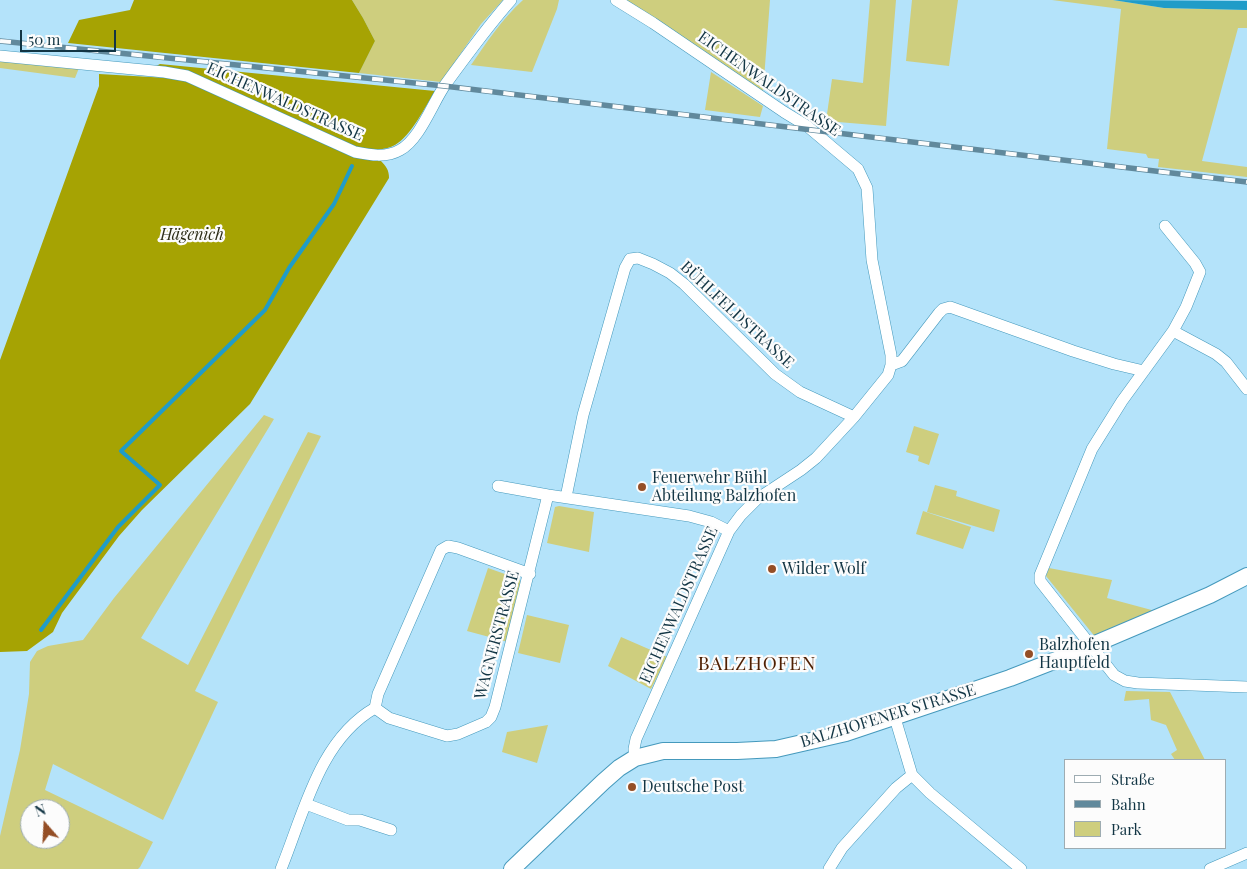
<!DOCTYPE html>
<html>
<head>
<meta charset="utf-8">
<style>
  body { margin:0 }
  #map { position:relative; width:1247px; height:869px; overflow:hidden; background:#b4e3fa; font-family:"Playfair Display",serif }
  canvas { display:block }
  .legend { position:absolute; left:1064px; top:759px; width:162px; height:90px; box-sizing:border-box; background:#fcfcfc; border:1px solid #9eacb2; margin:0; padding:6px 9px; list-style:none; font-size:15px; color:#123544 }
  .legend li { display:flex; align-items:center; gap:10px; height:25px }
  .legend b { width:25px; border:1px solid #9eacb2 }
  .north { position:absolute; left:20px; top:799px; width:50px; height:50px; box-sizing:border-box; background:#fcfcfc; border:1px solid #9eacb2; border-radius:50%; rotate:341deg; font-size:14px; font-weight:700; line-height:20px; text-align:center; color:#123544 }
  .north::after { content:''; display:block; margin:auto; width:18px; height:22px; background:#944e26; clip-path:polygon(50% 0,100% 100%,50% 72%,0 100%) }
  .scale { position:absolute; left:20px; top:30px; width:96px; height:22px; box-sizing:border-box; border:2px solid #123544; border-top:0; padding-left:6px; font-size:15px; line-height:18px; white-space:nowrap; color:#123544; -webkit-text-stroke:4px #fcfcfc; paint-order:stroke }
</style>
</head>
<body>
<div id="map">
<canvas width="1247" height="869"></canvas>
<ul class="legend">
<li><b style="height:6px;background:#fff"></b>Straße</li>
<li><b style="height:6px;background:#61899c"></b>Bahn</li>
<li><b style="height:14px;background:#cece7e"></b>Park</li>
</ul>
<div class="north">N</div>
<div class="scale">50 m</div>
</div>
<script>
const g = document.querySelector('canvas').getContext('2d');
g.lineJoin = 'round';
function paint(path, color) {
  g.fillStyle = color;
  g.fill(path, 'evenodd');
}
function trace(path, color, width, dash) {
  g.strokeStyle = color;
  g.lineWidth = width;
  g.lineCap = dash ? 'butt' : 'round';
  g.setLineDash(dash || []);
  g.stroke(path);
}
function drawText(font, color, halo, rows, align = 'center') {
  g.font = font + ' "Playfair Display",serif';
  g.lineWidth = 4.5;
  g.setLineDash([]);
  g.textBaseline = 'middle';
  g.strokeStyle = halo;
  g.fillStyle = color;
  for (const [text, x, y, turn = 0] of rows) {
    g.save();
    g.translate(x, y);
    g.rotate((+turn || 0) * Math.PI / 180);
    g.textAlign = isNaN(turn) ? turn : align;
    if (halo) g.strokeText(text, 0, 0);
    g.fillText(text, 0, 0);
    g.restore();
  }
}
paint(new Path2D(`
  M 352,0 L 503,0 L 481,24 L 441,82 L 359,73 L 375,41 L 363,18 Z
  M 523,0 L 559,0 L 557,9 L 532,72 L 471,65 C 487,42 502,19 523,0 Z
  M 626,0 L 770,0 L 763,92 Z
  M 870,0 L 896,0 L 886,126 L 826,121 L 832,79 L 863,83 Z
  M 912,0 L 958,0 L 949,66 L 906,61 Z
  M 1052,0 L 1113,0 L 1164,8 L 1247,10 L 1247,28 L 1238,28 L 1202,161 L 1247,167 L 1247,177 L 1158,167 L 1159,159 L 1148,158 L 1146,154 L 1107,149 L 1121,9 Z
  M 0,61 L 79,68 L 75,78 L 0,68 Z
  M 711,72 L 763,106 L 760,117 L 705,110 Z
  M 264,415 L 274,419 L 141,638 L 188,665 L 308,432 L 321,436 L 195,691 L 218,702 L 163,820 L 53,764 L 45,790 L 153,842 L 140,867 L 138,869 L 0,869 L 0,836 L 20,750 L 29,694 L 30,662 L 37,651 L 48,646 L 83,640 L 114,598 ZM 30,809 L 60,809 L 60,839 L 30,839 Z
  M 914,426 L 939,434 L 929,465 L 918,461 L 919,456 L 906,452 Z
  M 935,485 L 957,491 L 956,496 L 1000,510 L 994,532 L 927,512 Z
  M 559,506 L 594,512 L 589,552 L 547,543 L 555,507 Z
  M 923,511 L 971,527 L 963,549 L 916,534 Z
  M 488,568 L 519,579 L 523,586 L 508,642 L 467,631 Z
  M 1049,568 L 1112,580 L 1107,598 L 1159,612 L 1096,638 L 1046,576 Z
  M 527,615 L 569,625 L 560,663 L 518,653 Z
  M 621,637 L 667,657 L 651,689 L 608,666 Z
  M 1126,691 L 1170,692 L 1205,760 L 1175,760 L 1171,754 L 1177,750 L 1166,725 L 1151,720 L 1149,699 L 1124,701 Z
  M 548,725 L 537,763 L 502,752 L 507,732 Z`), '#cece7e');
paint(new Path2D(`
  M 134,0 L 352,0 L 363,18 L 375,41 L 359,73 L 68,43 L 79,20 L 130,10 Z
  M 160,64 L 435,91 C 425,107 411,136 395,145 C 385,150 375,150 364,150 L 154,67 Z
  M 99,74 L 185,79 L 380,160 C 386,166 389,170 389,178 L 250,404 L 142,510 L 119,536 L 62,613 L 53,632 L 27,651 L 0,652 L 0,360 L 99,86 Z`), '#a6a303');
paint(new Path2D(`
  M 1113,0 L 1247,1 L 1247,10 L 1164,8 Z`), '#209cc8');
trace(new Path2D(`
  M 41,630 L 118,527 L 160,485 L 121,451 L 265,310 L 289,268 L 334,204 L 352,166`), '#209cc8', 4);
const street = new Path2D(`
  M 616,0 L 653,23 L 784,112 L 807,126 L 858,169 L 867,188 L 872,260 L 891,355 L 891,365 L 888,375 L 854,417 L 816,458 L 801,470 L 757,499 L 741,515 L 729,531 L 636,739 L 634,749 L 635,758
  M 0,56 L 164,72 L 187,76 L 355,152 C 370,155 386,158 400,150 C 420,139 432,104 445,85 C 466,56 487,27 511,0
  M 1165,226 L 1195,263 L 1200,272 L 1186,307 L 1173,331 L 1122,401 L 1092,449 L 1040,575 L 1040,581 L 1114,675 L 1125,681 L 1138,683 L 1247,687
  M 1173,331 L 1216,354 L 1226,362 L 1247,389
  M 891,365 L 902,361 L 939,313 L 943,309 L 950,307 L 1073,351 L 1114,364 L 1144,371
  M 498,486 L 548,495 L 689,516 L 711,522 L 729,531
  M 566,497 L 583,415 L 625,268 L 630,259 L 638,258 L 653,264 L 670,273 L 684,284 L 775,374 L 800,392 L 854,417
  M 375,708 L 389,718 L 447,736 L 458,734 L 486,722 L 491,717 L 495,707 L 548,495
  M 912,775 L 930,793 L 1021,869
  M 306,804 L 348,820 L 360,820 L 391,830
  M 281,869 C 304,813 319,740 375,708 L 378,694 L 441,550 L 448,546 L 458,548 L 530,574
  M 829,869 L 842,848 L 896,788 L 912,775 L 895,718
  M 1210,869 L 1247,853`);
const secondary = new Path2D(`
  M 512,869 L 603,782 L 619,768 L 635,758 L 663,751 L 737,751 L 776,749 L 846,733 L 1010,678 L 1069,655 L 1210,595 L 1247,576`);
trace(street, '#4599bc', 12);
trace(secondary, '#4599bc', 18);
trace(street, '#fff', 11);
trace(secondary, '#fff', 16);
const rail = new Path2D(`
  M 0,41 L 444,86 L 1247,182`);
trace(rail, '#61899c', 5.5);
trace(rail, '#fcfcfc', 4, [11]);
for (const [x, y, r, color] of [
  [642,487,5,"#944e26"],
  [772,569,5,"#944e26"],
  [1029,654,5,"#944e26"],
  [632,787,5,"#944e26"]
]) {
  const dot = new Path2D();
  dot.arc(x, y, r, 0, 2 * Math.PI);
  g.fillStyle = color;
  g.fill(dot);
  trace(dot, '#fcfcfc', 2);
}
drawText('16px', '#123544', '#fcfcfc', [
  ["EICHENWALDSTRASSE",769,84,35],
  ["EICHENWALDSTRASSE",285,102,24],
  ["BÜHLFELDSTRASSE",737,315,43],
  ["EICHENWALDSTRASSE",679,605,-66],
  ["WAGNERSTRASSE",497,635,-75],
  ["BALZHOFENER STRASSE",888,716,-17]
]);
drawText('italic 16px', '#2d2d18', '#fcfcfc', [
  ["Hägenich",192,235]
]);
drawText('16px', '#123544', '#fcfcfc', [
  ["Feuerwehr Bühl",652,478],
  ["Abteilung Balzhofen",652,496],
  ["Wilder Wolf",782,569],
  ["Balzhofen",1039,645],
  ["Hauptfeld",1039,663],
  ["Deutsche Post",642,787]
], 'left');
g.letterSpacing = '1px';
drawText('19px', '#4e1f02', '#fcfcfc', [
  ["BALZHOFEN",757,664]
]);
g.letterSpacing = '0px';
</script>
</body>
</html>
